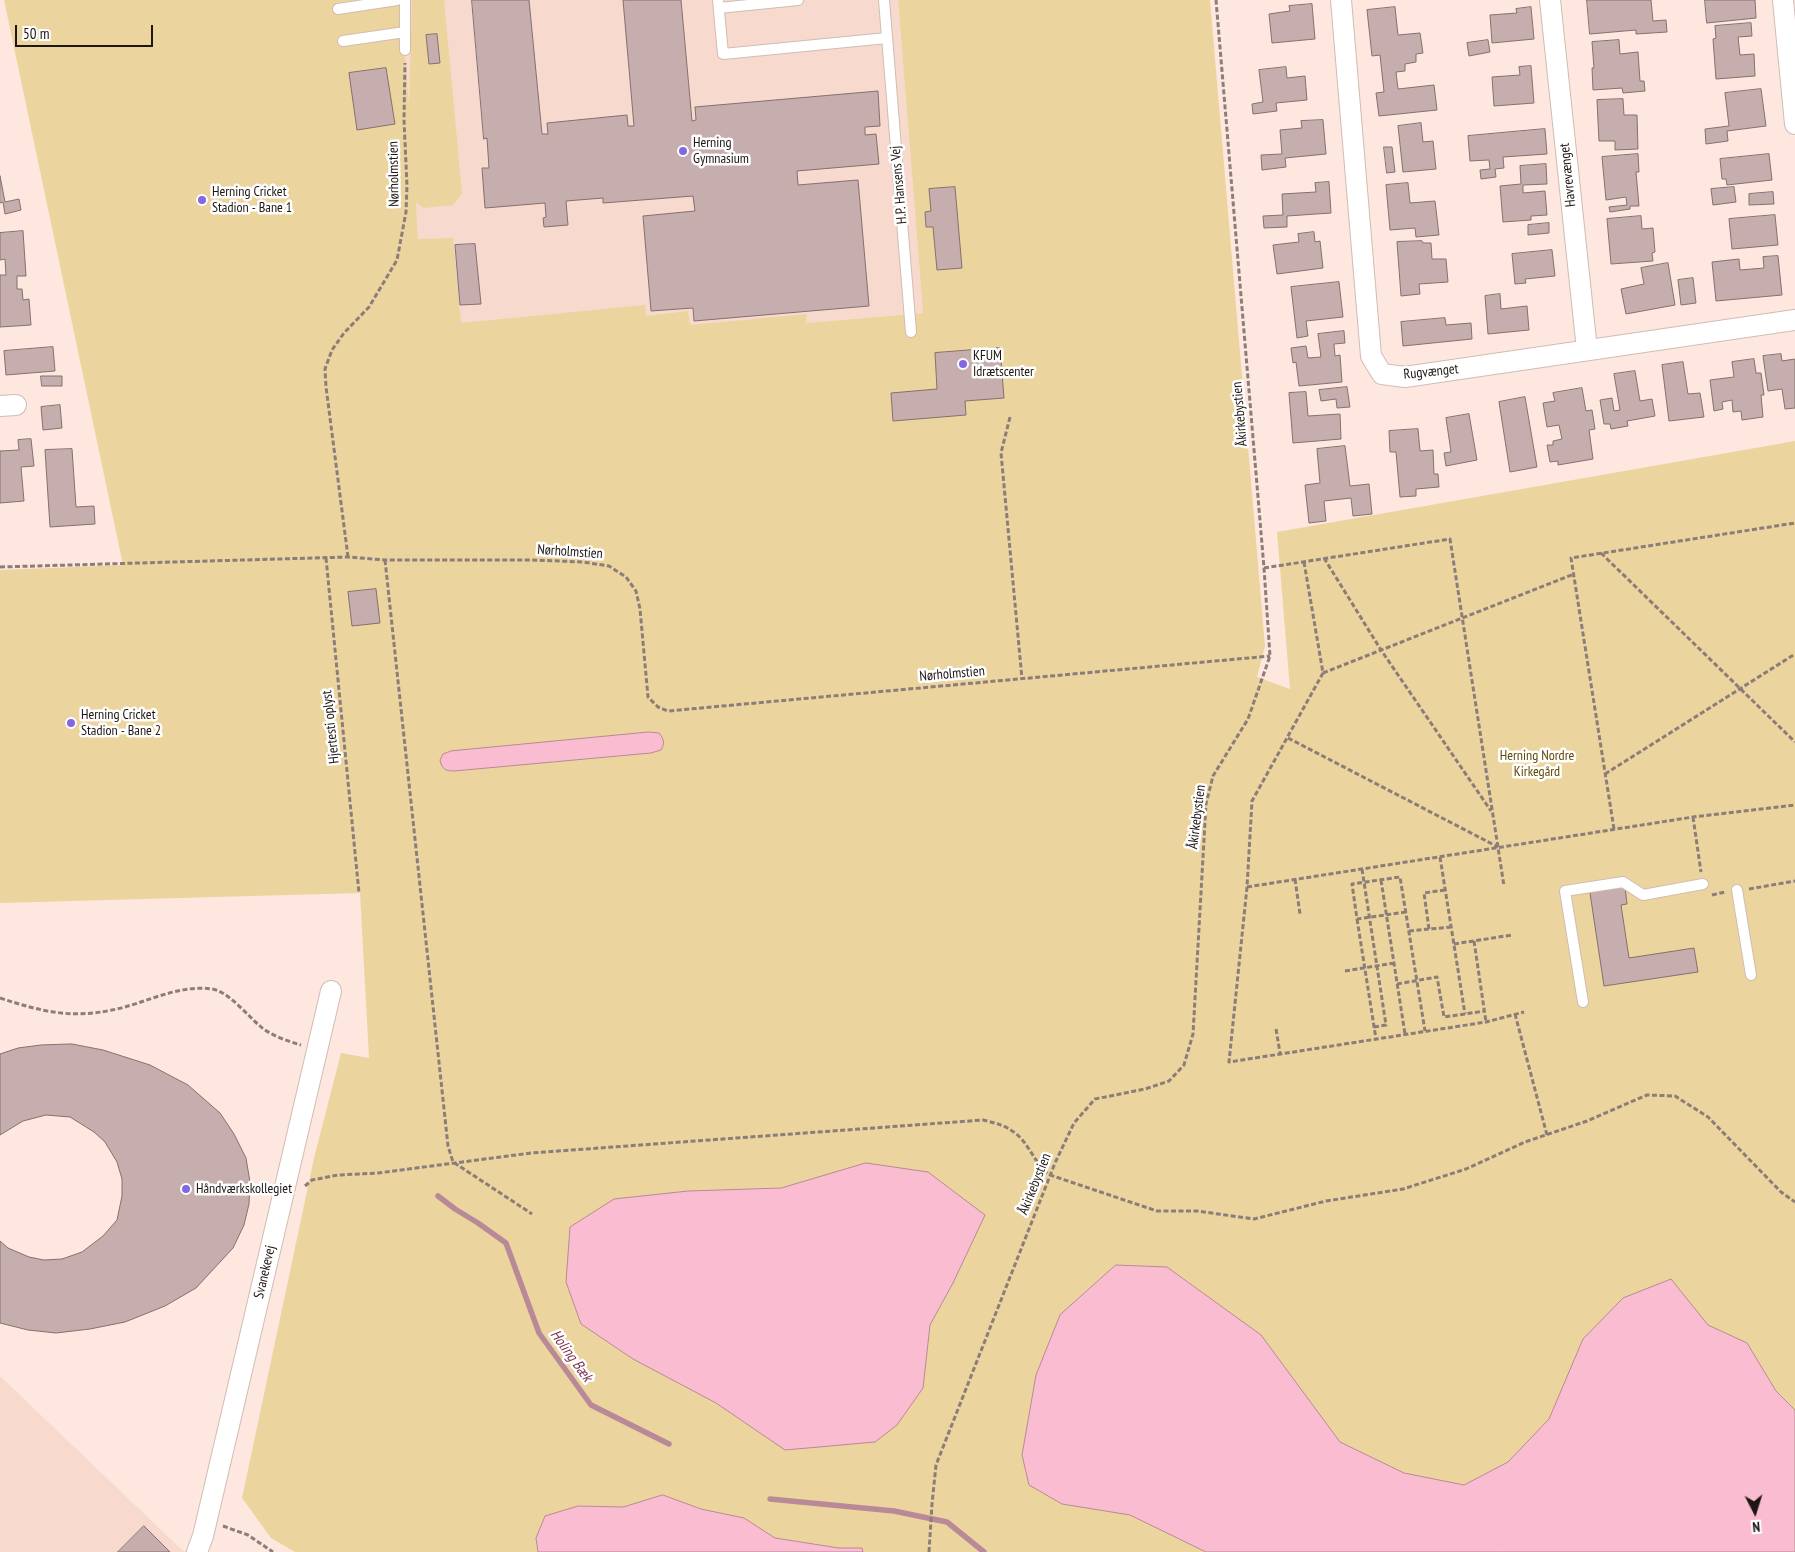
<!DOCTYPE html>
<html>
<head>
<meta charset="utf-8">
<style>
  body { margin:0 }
  #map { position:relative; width:1795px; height:1552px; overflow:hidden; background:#fde7df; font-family:"PT Sans Narrow",sans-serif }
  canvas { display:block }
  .north { position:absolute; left:1730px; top:1487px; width:50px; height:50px; -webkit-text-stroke:4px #fff; paint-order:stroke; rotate:175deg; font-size:14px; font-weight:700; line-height:20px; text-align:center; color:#1e1613 }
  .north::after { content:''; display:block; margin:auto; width:18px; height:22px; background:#1e1613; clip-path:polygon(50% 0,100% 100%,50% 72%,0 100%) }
  .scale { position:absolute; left:15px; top:25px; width:138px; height:22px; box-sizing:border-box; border:2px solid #1e1613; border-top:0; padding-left:6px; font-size:15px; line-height:18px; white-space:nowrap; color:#1e1613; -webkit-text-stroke:4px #fff; paint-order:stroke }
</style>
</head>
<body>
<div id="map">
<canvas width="1795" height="1552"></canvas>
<div class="north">N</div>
<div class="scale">50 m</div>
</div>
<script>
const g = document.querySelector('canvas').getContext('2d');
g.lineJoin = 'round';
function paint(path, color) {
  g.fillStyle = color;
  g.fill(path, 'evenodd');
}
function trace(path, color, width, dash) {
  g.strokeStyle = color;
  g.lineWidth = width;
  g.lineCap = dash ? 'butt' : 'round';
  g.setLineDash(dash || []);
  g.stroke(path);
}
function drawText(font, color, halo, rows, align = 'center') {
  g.font = font + ' "PT Sans Narrow",sans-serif';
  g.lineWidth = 5;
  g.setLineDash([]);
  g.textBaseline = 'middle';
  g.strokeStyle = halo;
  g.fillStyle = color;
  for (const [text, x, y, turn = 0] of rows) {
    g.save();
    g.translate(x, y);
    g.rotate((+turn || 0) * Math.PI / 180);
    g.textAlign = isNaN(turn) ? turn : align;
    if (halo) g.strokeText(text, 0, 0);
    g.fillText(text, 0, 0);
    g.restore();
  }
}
paint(new Path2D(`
  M 401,0 L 898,0 L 923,313 L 427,355 Z
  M 0,1376 L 182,1550 L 188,1552 L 0,1552 Z`), '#f7d9cd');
paint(new Path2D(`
  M 4,0 L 401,0 L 409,105 L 412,0 L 444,0 L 462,193 L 453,205 L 424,208 L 416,202 L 418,239 L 453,238 L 461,323 L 645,305 L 646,316 L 688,311 L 690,325 L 807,314 L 806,323 L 923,313 L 898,0 L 1210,0 L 1265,646 L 1257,677 L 1290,689 L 1277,532 L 1795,441 L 1795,1552 L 295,1552 L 271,1538 L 242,1498 L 314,1158 L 341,1053 L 369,1058 L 360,893 L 0,903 L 0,570 L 123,565 Z`), '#ecd49f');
const water = new Path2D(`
  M 649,732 L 659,733 C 664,739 665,743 661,750 L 651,753 L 454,771 C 445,771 442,769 440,760 L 443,754 L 451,751 Z
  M 866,1163 L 928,1172 L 985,1215 L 953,1283 L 930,1325 L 923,1388 L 897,1425 L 875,1442 L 785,1450 L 716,1403 L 633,1359 L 581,1324 L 566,1282 L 570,1227 L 614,1199 L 688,1191 L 781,1188 Z
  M 1116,1265 L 1167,1267 L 1261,1335 L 1340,1442 L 1404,1473 L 1464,1485 L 1508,1462 L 1549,1419 L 1583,1339 L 1623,1298 L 1671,1279 L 1708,1325 L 1747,1343 L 1776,1391 L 1795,1410 L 1795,1552 L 1206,1552 L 1130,1515 L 1062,1504 L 1029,1485 L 1022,1455 L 1036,1375 L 1060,1315 Z
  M 663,1495 L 701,1509 L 744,1518 L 775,1538 L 839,1548 L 862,1548 L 863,1552 L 538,1552 L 536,1538 L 545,1516 L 578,1506 L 623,1507 Z`);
paint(water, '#fabcd0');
trace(water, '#b88a97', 1);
trace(new Path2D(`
  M 438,1196 L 455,1209 L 478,1223 L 506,1243 L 539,1333 L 591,1405 L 669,1444
  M 770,1499 L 894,1511 L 947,1522 L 984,1552`), '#b88a97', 5.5);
const building = new Path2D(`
  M 472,0 L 529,0 L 542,134 L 548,134 L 547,123 L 627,115 L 628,126 L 634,126 L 623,0 L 681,0 L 692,121 L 696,120 L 695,107 L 878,91 L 880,126 L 865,127 L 865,135 L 876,134 L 879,164 L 797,171 L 798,185 L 858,180 L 869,306 L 694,321 L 693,308 L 651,311 L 643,216 L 695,211 L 693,196 L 603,203 L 603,198 L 566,201 L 568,225 L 544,227 L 543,218 L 546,217 L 545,203 L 485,208 L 482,168 L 489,168 L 487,138 L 484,139 Z
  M 1587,0 L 1651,0 L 1653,21 L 1666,20 L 1667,32 L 1636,34 L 1636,30 L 1590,34 Z
  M 1705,0 L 1755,0 L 1756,18 L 1707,23 Z
  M 1312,4 L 1315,39 L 1272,43 L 1269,14 L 1290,11 L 1289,6 Z
  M 1395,7 L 1398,35 L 1420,33 L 1423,53 L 1416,54 L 1416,62 L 1405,64 L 1405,71 L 1396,72 L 1398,89 L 1434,85 L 1437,110 L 1379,116 L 1376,93 L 1384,92 L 1380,55 L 1372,56 L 1367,10 Z
  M 1531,7 L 1534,39 L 1492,43 L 1490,15 L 1517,13 L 1516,9 Z
  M 1751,23 L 1752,36 L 1738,37 L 1740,55 L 1754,54 L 1755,76 L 1716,79 L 1713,39 L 1716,38 L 1715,26 Z
  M 437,34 L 440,63 L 429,64 L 426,35 Z
  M 1488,40 L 1490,52 L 1469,56 L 1467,43 Z
  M 1619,40 L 1620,54 L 1638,52 L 1640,81 L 1644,81 L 1645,91 L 1623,93 L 1622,88 L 1593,90 L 1592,68 L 1594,68 L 1592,42 Z
  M 1531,66 L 1534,103 L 1494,106 L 1492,77 L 1520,75 L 1519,67 Z
  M 1286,67 L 1287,78 L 1305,76 L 1307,100 L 1276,103 L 1277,111 L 1253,114 L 1252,104 L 1263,102 L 1259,70 Z
  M 386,68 L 395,124 L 357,130 L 349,73 Z
  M 1761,89 L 1766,126 L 1727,131 L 1728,141 L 1706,144 L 1705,129 L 1729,126 L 1725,93 Z
  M 1623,99 L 1624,115 L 1637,115 L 1638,149 L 1615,150 L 1615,141 L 1599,141 L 1597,100 Z
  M 1323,120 L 1326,154 L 1285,158 L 1286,167 L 1262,170 L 1261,155 L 1282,154 L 1280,130 L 1302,128 L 1301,121 Z
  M 1421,123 L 1423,142 L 1433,141 L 1436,169 L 1403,172 L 1398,126 Z
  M 1545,129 L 1547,154 L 1503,157 L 1504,168 L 1495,169 L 1496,177 L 1481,179 L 1480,170 L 1490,169 L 1489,160 L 1470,161 L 1468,136 Z
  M 1384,147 L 1392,147 L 1395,172 L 1387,173 Z
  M 1638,154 L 1639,172 L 1636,172 L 1639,206 L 1630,206 L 1630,209 L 1610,212 L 1609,207 L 1627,205 L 1626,197 L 1606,200 L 1602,157 Z
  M 1769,154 L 1772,180 L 1727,185 L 1726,179 L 1722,179 L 1720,159 Z
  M 1546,164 L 1547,184 L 1523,185 L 1523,193 L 1545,191 L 1547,215 L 1531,216 L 1531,220 L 1503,222 L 1500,186 L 1521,184 L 1520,166 Z
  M 0,176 L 5,202 L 19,199 L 21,210 L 5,214 L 3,202 L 0,203 Z
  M 1329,182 L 1331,213 L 1287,216 L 1287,227 L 1264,228 L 1263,216 L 1283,215 L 1282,194 L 1316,192 L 1315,183 Z
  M 1408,183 L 1410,203 L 1435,201 L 1439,235 L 1416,237 L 1415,228 L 1390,230 L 1386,185 Z
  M 955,187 L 962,268 L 937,270 L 933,227 L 926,227 L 925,212 L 931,211 L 929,189 Z
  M 1734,187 L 1736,202 L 1713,205 L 1711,189 Z
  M 1773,192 L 1774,204 L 1749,205 L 1749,194 Z
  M 1775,215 L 1778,245 L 1732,249 L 1729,219 Z
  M 1641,216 L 1642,229 L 1653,228 L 1655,252 L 1652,253 L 1653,261 L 1611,264 L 1607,219 Z
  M 1549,223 L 1549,233 L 1528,235 L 1528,225 Z
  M 23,231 L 26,276 L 17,276 L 17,289 L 22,289 L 23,300 L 29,299 L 31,325 L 0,327 L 0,275 L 6,275 L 5,259 L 0,260 L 0,233 Z
  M 1314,232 L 1315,242 L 1320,241 L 1323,268 L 1277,274 L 1273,245 L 1299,242 L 1298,234 Z
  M 1422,241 L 1423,243 L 1431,243 L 1432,259 L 1446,259 L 1448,282 L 1419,284 L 1420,294 L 1401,296 L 1397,242 Z
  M 475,244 L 481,304 L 460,305 L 455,245 Z
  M 1552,250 L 1555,276 L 1525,279 L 1526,283 L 1515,284 L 1512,254 Z
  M 1778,256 L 1782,295 L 1716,301 L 1712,262 L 1739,259 L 1740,270 L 1764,268 L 1763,257 Z
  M 1668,263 L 1675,305 L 1626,314 L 1621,289 L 1644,284 L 1641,268 Z
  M 1693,278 L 1696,303 L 1681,305 L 1678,280 Z
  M 1339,282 L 1343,317 L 1306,321 L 1308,336 L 1297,338 L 1291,287 Z
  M 1500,294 L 1501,309 L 1527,306 L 1529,330 L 1488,334 L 1485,296 Z
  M 1445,318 L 1446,325 L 1471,323 L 1472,339 L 1403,346 L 1401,322 Z
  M 1344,331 L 1345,343 L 1334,344 L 1335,356 L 1340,355 L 1342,382 L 1299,386 L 1296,362 L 1293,363 L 1291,348 L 1306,346 L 1308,358 L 1321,357 L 1318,334 Z
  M 53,347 L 55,371 L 6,375 L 4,351 Z
  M 1000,348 L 1004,398 L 965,401 L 966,415 L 893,421 L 891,393 L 937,389 L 935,353 Z
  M 1781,354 L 1782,361 L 1795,359 L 1795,408 L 1785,409 L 1782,389 L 1768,391 L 1763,356 Z
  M 1754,359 L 1756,373 L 1761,373 L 1764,395 L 1761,395 L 1763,417 L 1742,420 L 1741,411 L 1733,412 L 1732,400 L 1722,402 L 1723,409 L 1714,411 L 1710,380 L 1734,377 L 1732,362 Z
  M 1683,362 L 1688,394 L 1700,393 L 1704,417 L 1669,421 L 1662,365 Z
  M 1635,371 L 1640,401 L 1652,399 L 1655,416 L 1627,421 L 1628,426 L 1611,429 L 1610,424 L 1604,424 L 1600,400 L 1612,398 L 1614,411 L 1620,410 L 1614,374 Z
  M 41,376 L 62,376 L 62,386 L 42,386 Z
  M 1347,387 L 1350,407 L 1337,408 L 1336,399 L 1321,401 L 1319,390 Z
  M 1582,388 L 1586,411 L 1592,410 L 1595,429 L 1589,430 L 1593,459 L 1558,465 L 1558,461 L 1550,462 L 1547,445 L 1553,445 L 1553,441 L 1562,439 L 1559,425 L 1547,427 L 1543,403 L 1555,401 L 1553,393 Z
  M 1306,392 L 1308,416 L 1340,414 L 1341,439 L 1293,443 L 1289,393 Z
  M 1525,397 L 1537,467 L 1510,472 L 1499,402 Z
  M 60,405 L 62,428 L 43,430 L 41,407 Z
  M 1469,414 L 1477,460 L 1446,466 L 1444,453 L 1451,452 L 1446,418 Z
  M 1418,429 L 1420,451 L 1433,450 L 1434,474 L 1438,474 L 1439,487 L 1416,489 L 1416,496 L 1400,497 L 1396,452 L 1390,452 L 1389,431 Z
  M 31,439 L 34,466 L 21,467 L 24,501 L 0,503 L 0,451 L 19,450 L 18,440 Z
  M 1345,446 L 1350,486 L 1369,484 L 1372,514 L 1353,516 L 1351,498 L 1324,501 L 1326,521 L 1309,523 L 1305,485 L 1320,483 L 1317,449 Z
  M 72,449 L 76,507 L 94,506 L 95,524 L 50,527 L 45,450 Z
  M 376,589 L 380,623 L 352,626 L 348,592 Z
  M 1625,887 L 1627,904 L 1621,905 L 1629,958 L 1694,948 L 1698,972 L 1604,986 L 1590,893 Z
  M 72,1044 L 103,1050 L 150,1065 L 188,1085 L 220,1113 L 234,1134 L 246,1158 L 250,1182 L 249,1204 L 244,1225 L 233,1248 L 196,1288 L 165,1306 L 125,1322 L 90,1329 L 56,1333 L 28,1330 L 0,1323 L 0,1241 L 8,1248 L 29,1257 L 44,1260 L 62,1259 L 82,1252 L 103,1236 L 117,1220 L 122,1196 L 122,1179 L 117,1162 L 105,1142 L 94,1132 L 70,1117 L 46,1115 L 23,1121 L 0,1135 L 0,1054 L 18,1048 L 41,1045 Z
  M 144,1526 L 170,1552 L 118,1552 Z`);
paint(building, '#c5aead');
trace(building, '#85706f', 1);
const service = new Path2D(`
  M 718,0 L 723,54 L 887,38
  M 884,0 L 911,332
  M 719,8 L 798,0
  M 338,9 L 397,0
  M 343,41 L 405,32
  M 405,50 L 405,0
  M 1737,890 L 1751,975
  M 1583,1002 L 1565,891 L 1623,882 L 1643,895 L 1703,884`);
const minor = new Path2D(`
  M 1341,0 L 1371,356 L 1382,374 L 1405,377 L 1795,320
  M 1550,0 L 1587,350
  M 1783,0 L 1795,124
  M 0,406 L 16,405
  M 197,1552 L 203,1536 L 331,991`);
trace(service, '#d1bcb3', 12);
trace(minor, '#d1bcb3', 22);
trace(new Path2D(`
  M 1010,417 L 1001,453 L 1022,679
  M 1601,553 L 1795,742
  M 348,557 L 326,387 L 325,369 L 332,350 L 344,333 L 369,307 L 397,260 L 406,212 L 407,186 L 404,120 L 405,63
  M 326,558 L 359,893
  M 1324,558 L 1381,650 L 1491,811
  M 385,560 L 448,1146 L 453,1162 L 532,1214
  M 1304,562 L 1323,673 L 1252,801 L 1247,887 L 1229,1062 L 1486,1022 L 1524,1012
  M 0,567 L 348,557 L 385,560 L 533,560 L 583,562 L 609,566 L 626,577 L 636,591 L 640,609 L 648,697 L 658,707 L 668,711 L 1270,656
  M 1264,568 L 1450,539 L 1504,886
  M 1323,673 L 1574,574
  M 1288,738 L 1498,847
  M 1605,774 L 1795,654
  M 1693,817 L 1701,872
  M 1614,829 L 1571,558 L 1795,523
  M 1440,857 L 1465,1014
  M 1362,869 L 1386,1025 L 1374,1027
  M 1295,879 L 1300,914
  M 1381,880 L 1405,1034
  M 1247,887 L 1693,817 L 1795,805
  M 1749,889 L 1795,881
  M 1712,895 L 1725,892
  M 1406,912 L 1357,919 L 1352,884 L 1400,877 L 1425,1031
  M 1357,919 L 1376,1039
  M 1429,929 L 1424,893 L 1445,890
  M 1409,931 L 1451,927
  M 1474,941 L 1486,1022
  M 1454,944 L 1512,935
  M 1345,971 L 1394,963
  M 1397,984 L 1437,977 L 1444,1017 L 1485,1011
  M 0,998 C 40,1011 70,1019 112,1010 C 144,1004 178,984 212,989 C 228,991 248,1016 260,1026 C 270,1035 287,1041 301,1045
  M 1515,1014 L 1547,1135
  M 1276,1029 L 1280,1053
  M 305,1186 L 312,1180 L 338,1175 L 378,1173 L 531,1153 L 983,1120 C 995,1123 1005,1125 1015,1133 C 1030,1144 1034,1164 1050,1175 L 1157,1211 L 1197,1211 L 1254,1219 L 1326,1201 L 1403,1189 L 1466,1169 L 1525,1142 L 1587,1121 L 1647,1095 L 1675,1096 L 1708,1117 L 1781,1192 L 1795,1202
  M 223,1526 L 248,1535 L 273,1552
  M 929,1552 L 932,1504 L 936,1465 L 1055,1163 L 1074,1123 L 1095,1099 L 1145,1089 L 1169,1081 L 1184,1065 L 1193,1034 L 1206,804 L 1213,776 L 1248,719 L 1270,656 L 1264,568 L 1216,0`), '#8c7d78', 3, [5, 2.5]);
trace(service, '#fff', 10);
trace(minor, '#fff', 20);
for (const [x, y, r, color] of [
  [683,151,5,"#8366e1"],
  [202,200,5,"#8366e1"],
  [963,364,5,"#8366e1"],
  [71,723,5,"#8366e1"],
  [186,1189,5,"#8366e1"]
]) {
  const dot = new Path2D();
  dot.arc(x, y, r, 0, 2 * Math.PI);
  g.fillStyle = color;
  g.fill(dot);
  trace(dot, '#fff', 2);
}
drawText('14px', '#1e1613', '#fff', [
  ["Herning",693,143],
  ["Gymnasium",693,159],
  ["Herning Cricket",212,192],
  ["Stadion - Bane 1",212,208],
  ["KFUM",973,356],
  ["Idrætscenter",973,372],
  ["Herning Cricket",81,715],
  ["Stadion - Bane 2",81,731],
  ["Håndværkskollegiet",196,1189]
], 'left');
drawText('14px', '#1e1613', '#fff', [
  ["Nørholmstien",394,174,-91],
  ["Havrevænget",1568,175,-96],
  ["H.P. Hansens Vej",899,185,-95],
  ["Rugvænget",1431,372,-6],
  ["Åkirkebystien",1240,414,-95],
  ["Nørholmstien",570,552,4],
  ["Nørholmstien",952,674,-5],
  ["Hjertesti oplyst",331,727,-96],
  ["Åkirkebystien",1197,817,-83],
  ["Åkirkebystien",1035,1184,-68],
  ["Svanekevej",265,1272,-77]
]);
drawText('14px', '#614903', '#fff', [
  ["Herning Nordre",1537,756],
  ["Kirkegård",1537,772]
]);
drawText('italic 15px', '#7e3552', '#fff', [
  ["Holing Bæk",571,1356,54]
]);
</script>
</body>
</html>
